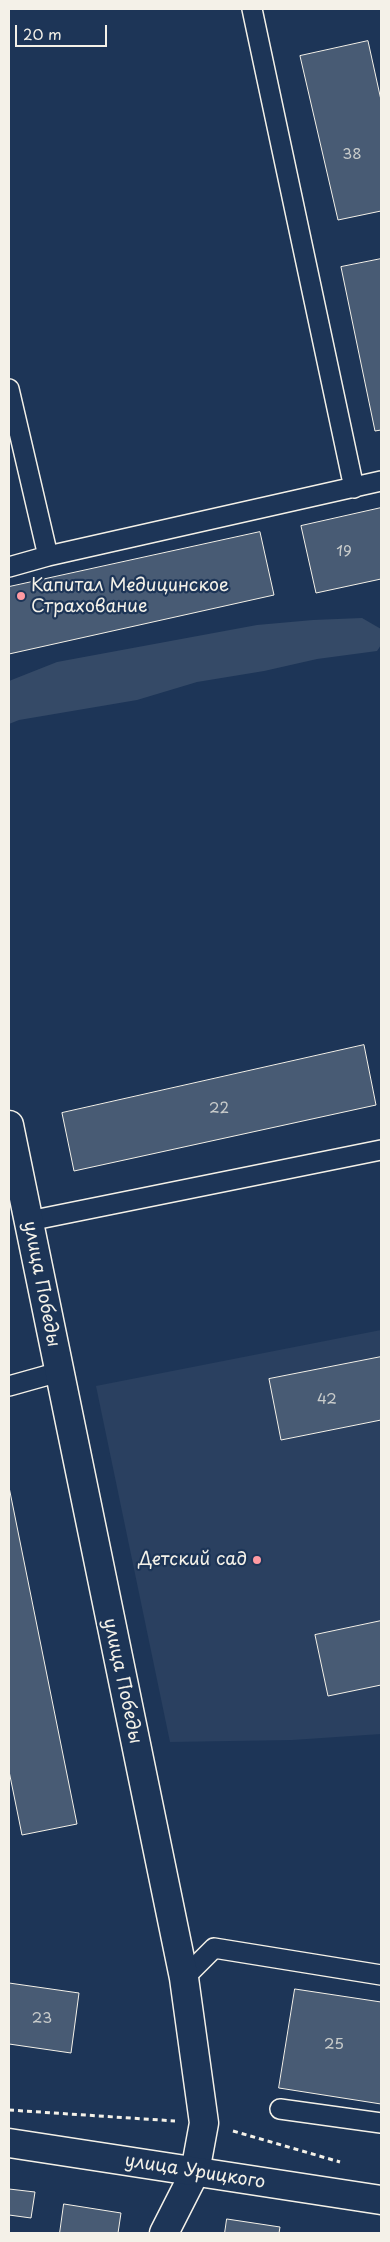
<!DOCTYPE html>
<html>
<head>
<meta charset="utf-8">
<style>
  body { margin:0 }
  #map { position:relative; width:390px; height:2242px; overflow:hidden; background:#1d3557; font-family:"Playpen Sans",sans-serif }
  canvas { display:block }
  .frame { position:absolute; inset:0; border:10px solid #f4f1e8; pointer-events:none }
  .scale { position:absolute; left:15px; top:25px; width:92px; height:22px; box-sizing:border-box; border:2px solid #f4f1e8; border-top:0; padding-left:6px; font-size:15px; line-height:18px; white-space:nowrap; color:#f4f1e8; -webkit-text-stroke:4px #1d3557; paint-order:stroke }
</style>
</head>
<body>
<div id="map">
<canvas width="390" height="2242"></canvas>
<div class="frame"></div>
<div class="scale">20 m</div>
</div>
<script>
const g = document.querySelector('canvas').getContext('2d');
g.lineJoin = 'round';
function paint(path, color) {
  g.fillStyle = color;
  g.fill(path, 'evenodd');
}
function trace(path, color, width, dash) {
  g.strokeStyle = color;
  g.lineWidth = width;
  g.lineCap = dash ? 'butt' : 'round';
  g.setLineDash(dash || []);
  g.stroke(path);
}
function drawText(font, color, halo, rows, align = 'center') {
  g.font = font + ' "Playpen Sans",sans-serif';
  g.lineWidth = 4.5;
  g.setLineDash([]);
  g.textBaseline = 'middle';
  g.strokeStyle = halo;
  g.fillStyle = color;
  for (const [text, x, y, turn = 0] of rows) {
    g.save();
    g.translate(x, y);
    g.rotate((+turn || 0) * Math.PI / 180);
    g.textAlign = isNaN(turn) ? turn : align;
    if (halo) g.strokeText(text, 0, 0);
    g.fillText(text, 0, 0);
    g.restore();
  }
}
paint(new Path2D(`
  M 381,1330 L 381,1734 L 292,1740 L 170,1742 L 96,1386 Z`), '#2a4060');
paint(new Path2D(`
  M 362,618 L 381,629 L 381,645 L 377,651 L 317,659 L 264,671 L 197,682 L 137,700 L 19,720 L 9,724 L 9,681 L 57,662 L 257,625 L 313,620 Z`), '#354a67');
const building = new Path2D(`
  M 368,41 L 381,100 L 381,211 L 338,220 L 300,56 Z
  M 381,259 L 381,430 L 375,431 L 341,267 Z
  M 381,508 L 381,579 L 316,593 L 301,526 Z
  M 260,532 L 274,595 L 9,654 L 9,587 Z
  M 364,1045 L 376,1105 L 74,1171 L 62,1113 Z
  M 381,1357 L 381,1420 L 281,1440 L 269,1379 Z
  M 9,1487 L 77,1824 L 22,1835 L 9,1771 Z
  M 381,1621 L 381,1685 L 328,1696 L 315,1635 Z
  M 9,1983 L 79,1993 L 71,2053 L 9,2044 Z
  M 295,1989 L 381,2002 L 381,2104 L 279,2088 Z
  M 9,2189 L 35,2192 L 31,2218 L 9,2215 Z
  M 64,2204 L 121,2213 L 118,2233 L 60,2233 Z
  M 227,2219 L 280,2227 L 279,2233 L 225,2233 Z`);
paint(building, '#485b74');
trace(building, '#f4f1e8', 1);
const service = new Path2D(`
  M 252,9 L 354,488
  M 9,389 L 48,556
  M 9,567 L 48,556 L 381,481
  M 29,1221 L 381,1150
  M 9,1386 L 59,1372
  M 184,1978 L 214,1948 L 381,1975
  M 280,2109 L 381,2123`);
const minor = new Path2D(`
  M 9,1125 L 184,1978 L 204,2123 L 195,2172 L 164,2233`);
const tertiary = new Path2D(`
  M 9,2143 L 381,2200`);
trace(service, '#f4f1e8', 22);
trace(minor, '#f4f1e8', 31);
trace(tertiary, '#f4f1e8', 31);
trace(new Path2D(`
  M 9,2110 L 175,2121
  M 233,2131 L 340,2162`), '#f4f1e8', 3, [5, 4]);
trace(service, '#1d3557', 19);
trace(minor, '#1d3557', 28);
trace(tertiary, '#1d3557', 28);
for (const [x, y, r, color] of [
  [21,596,5,"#ff9aa2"],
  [257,1560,5,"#ff9aa2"]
]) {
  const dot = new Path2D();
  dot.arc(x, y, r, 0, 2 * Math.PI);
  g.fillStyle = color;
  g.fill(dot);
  trace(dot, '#1d3557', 2);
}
drawText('15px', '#c9cccb', null, [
  ["38",352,155],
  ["19",344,552],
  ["22",219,1109],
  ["42",327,1400],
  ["23",42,2019],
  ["25",334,2045]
]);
drawText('18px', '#f4f1e8', '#1d3557', [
  ["Капитал Медицинское",31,586],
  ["Страхование",31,607],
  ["Детский сад",247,1560,"right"]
], 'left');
drawText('18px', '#f4f1e8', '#1d3557', [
  ["улица Победы",41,1284,79],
  ["улица Победы",122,1681,78],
  ["улица Урицкого",195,2172,9]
]);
</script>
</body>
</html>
